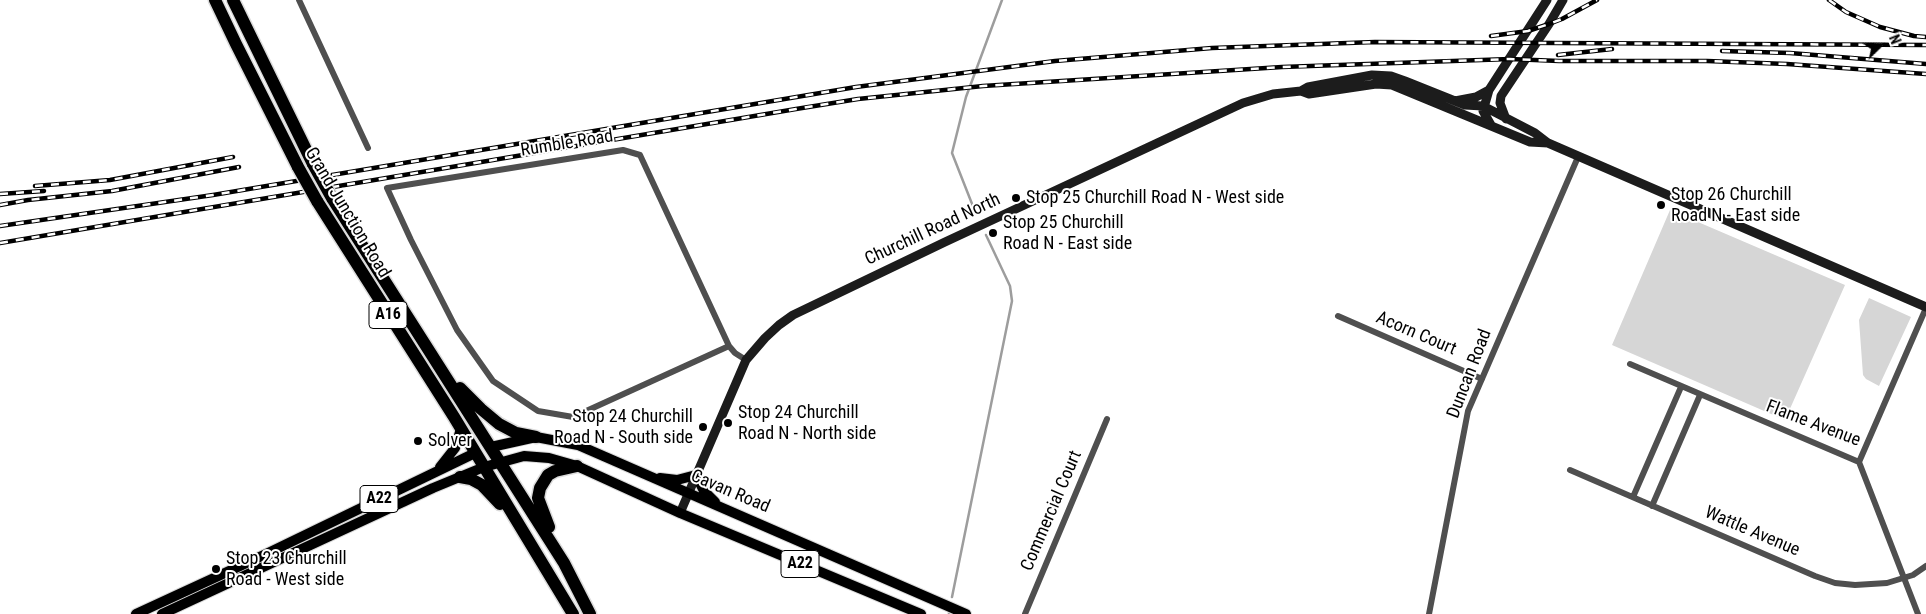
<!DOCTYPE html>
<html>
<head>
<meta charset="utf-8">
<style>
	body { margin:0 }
	#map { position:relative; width:1926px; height:614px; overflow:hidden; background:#fff; font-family:"Roboto Condensed",sans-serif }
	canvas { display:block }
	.north { position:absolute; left:1856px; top:20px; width:50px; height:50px; -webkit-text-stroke:4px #fff; paint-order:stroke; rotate:68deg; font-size:14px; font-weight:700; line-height:20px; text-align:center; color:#000 }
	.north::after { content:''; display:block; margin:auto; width:18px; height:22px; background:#000; clip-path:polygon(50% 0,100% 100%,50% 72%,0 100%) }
</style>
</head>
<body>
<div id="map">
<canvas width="1926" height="614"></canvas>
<div class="north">N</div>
</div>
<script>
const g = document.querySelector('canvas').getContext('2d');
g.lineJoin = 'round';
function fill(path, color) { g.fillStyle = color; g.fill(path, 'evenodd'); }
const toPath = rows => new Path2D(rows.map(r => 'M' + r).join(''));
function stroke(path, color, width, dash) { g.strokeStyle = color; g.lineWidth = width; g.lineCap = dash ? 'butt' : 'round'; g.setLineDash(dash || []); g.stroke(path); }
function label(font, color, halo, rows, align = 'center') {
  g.font = font + ' "Roboto Condensed",sans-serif'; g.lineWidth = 4; g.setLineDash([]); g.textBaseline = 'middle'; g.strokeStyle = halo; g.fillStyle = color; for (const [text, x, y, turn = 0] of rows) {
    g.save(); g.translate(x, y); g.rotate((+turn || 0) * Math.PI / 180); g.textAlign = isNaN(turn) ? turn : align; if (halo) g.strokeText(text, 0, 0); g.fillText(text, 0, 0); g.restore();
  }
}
fill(toPath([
	[1670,210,1845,285,1785,420,1612,345],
	[1869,298,1911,317,1879,386,1866,379,1863,375,1859,320]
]), '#d6d6d6');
stroke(toPath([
	[976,214,952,153,966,97,1002,0],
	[952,597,1012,301,1010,286,986,235],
	[949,614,949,613]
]), '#9d9d9d', 2.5);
const primary = toPath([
	[491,447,536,437,578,445,966,614],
	[440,467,455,448,461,429],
	[660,478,677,480,696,475,704,491,715,502],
	[136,614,266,554,475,453],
	[162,614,433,488,484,467,524,456,549,458,577,466,680,513,921,614]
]);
const highway = toPath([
	[215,0,236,44,298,167],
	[233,0,313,164],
	[332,198,564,563,590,614],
	[317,201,454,417,573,614],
	[460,388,481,409,499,424,516,433,536,437],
	[460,477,471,479,482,485,500,504],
	[549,527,538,498,540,488,548,475,555,471,577,466]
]);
stroke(primary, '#dbdbdb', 12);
stroke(highway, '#dbdbdb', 15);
stroke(toPath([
	[299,0,368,148],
	[1338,316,1482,379],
	[729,346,573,417,538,411,493,381,457,330,411,240,387,188,623,150,640,155,729,346,735,353,746,360],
	[1630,364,1859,462,1926,308],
	[1859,462,1918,614],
	[1570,470,1815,576,1835,583,1855,585,1887,583,1913,575,1926,566],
	[1633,497,1681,387],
	[1652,506,1700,395],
	[1025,614,1107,419],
	[1429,614,1468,411,1578,157]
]), '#4f4f4f', 6);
stroke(toPath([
	[1301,91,1309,94,1376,84,1392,85,1530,142,1548,143],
	[1455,101,1476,97,1489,90],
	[1506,119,1500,103,1501,96,1549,24,1563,0],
	[1491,125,1483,111,1489,90,1547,0],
	[680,513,746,360,765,338,779,325,793,315,945,242,1243,103,1273,94,1301,91,1308,87,1372,75,1391,76,1405,81,1465,105,1483,106,1535,133,1548,143,1926,307]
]), '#1c1c1c', 9);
stroke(primary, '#000', 10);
stroke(highway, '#000', 12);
const rail = toPath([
	[1829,0,1846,12,1880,27,1914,36,1926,37],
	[1491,36,1528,31,1549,24,1562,19,1597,0],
	[1722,51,1790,53,1926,64],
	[1558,55,1612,49],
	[35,186,110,180,233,157],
	[0,194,44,191],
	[0,205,28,200,112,191,239,167],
	[0,226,213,195,856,87,1055,61,1212,48,1375,42,1926,45],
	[0,243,796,109,858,99,983,86,1282,67,1510,59,1559,61,1707,61,1787,64,1926,74]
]);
stroke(rail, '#000', 4.5);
stroke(rail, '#fff', 2.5, [8]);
const highwayBridge = toPath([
	[313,164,332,198],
	[298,167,317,201]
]);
stroke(highwayBridge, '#dbdbdb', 15, []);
stroke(highwayBridge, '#000', 12);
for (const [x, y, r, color] of [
	[1016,198,5,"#000"],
	[1661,205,5,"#000"],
	[993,233,5,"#000"],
	[728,423,5,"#000"],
	[703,427,5,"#000"],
	[418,441,5,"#000"],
	[216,569,5,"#000"]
]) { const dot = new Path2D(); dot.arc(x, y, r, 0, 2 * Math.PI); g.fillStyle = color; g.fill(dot); stroke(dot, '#fff', 2); }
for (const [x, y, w] of [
	[388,315,38],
	[379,499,38],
	[800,564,38]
]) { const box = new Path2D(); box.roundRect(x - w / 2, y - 13.5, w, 27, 4); g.fillStyle = '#fff'; g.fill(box); stroke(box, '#000', 1); }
label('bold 16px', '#000', null, [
	["A16",388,315],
	["A22",379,499],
	["A22",800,564]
]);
label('18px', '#000', '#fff', [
	["Rumble Road",567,144,-9],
	["Grand Junction Road",347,213,59],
	["Churchill Road North",933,230,-25],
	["Acorn Court",1416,334,23],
	["Duncan Road",1470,374,-69],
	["Flame Avenue",1813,424,21],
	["Cavan Road",730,492,23],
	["Commercial Court",1052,511,-67],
	["Wattle Avenue",1752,532,23]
]);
label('18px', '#000', '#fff', [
	["Stop 26 Churchill",1671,195],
	["Road N - East side",1671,216],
	["Stop 25 Churchill Road N - West side",1026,198],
	["Stop 25 Churchill",1003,223],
	["Road N - East side",1003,244],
	["Stop 24 Churchill",738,413],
	["Road N - North side",738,434],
	["Stop 24 Churchill",693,417,"right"],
	["Road N - South side",693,438,"right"],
	["Solver",428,441],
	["Stop 23 Churchill",226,559],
	["Road - West side",226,580]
], 'left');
</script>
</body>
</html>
